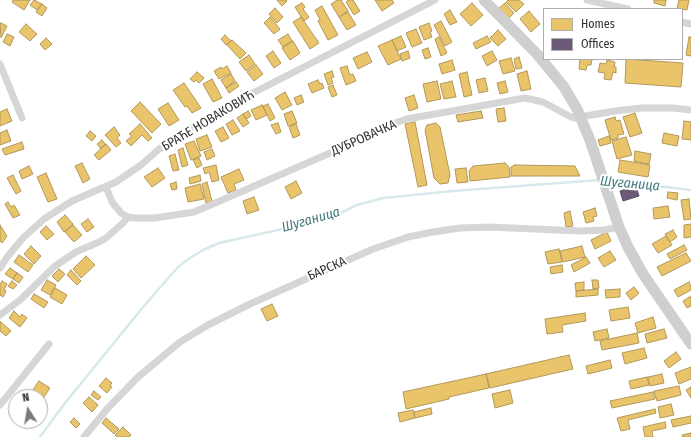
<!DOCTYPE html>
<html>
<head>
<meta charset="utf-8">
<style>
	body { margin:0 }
	#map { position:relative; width:691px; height:437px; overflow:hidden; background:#fff; font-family:"Fira Sans Condensed",sans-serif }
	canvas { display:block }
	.legend { position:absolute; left:543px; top:8px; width:140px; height:52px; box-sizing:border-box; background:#fff; border:1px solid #adadad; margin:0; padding:5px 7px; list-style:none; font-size:12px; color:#323232 }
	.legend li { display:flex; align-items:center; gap:8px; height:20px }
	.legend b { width:20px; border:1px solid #adadad }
	.north { position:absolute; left:8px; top:389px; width:40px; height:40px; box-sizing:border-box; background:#fff; border:1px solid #adadad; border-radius:50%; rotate:349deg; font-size:11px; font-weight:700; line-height:16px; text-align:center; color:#323232 }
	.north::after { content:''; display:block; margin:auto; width:14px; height:18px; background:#7a7a7a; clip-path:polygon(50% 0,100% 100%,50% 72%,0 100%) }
</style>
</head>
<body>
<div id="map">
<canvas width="691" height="437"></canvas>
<ul class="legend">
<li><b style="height:11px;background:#e9c46a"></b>Homes</li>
<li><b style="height:11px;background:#6d597a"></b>Offices</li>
</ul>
<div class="north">N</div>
</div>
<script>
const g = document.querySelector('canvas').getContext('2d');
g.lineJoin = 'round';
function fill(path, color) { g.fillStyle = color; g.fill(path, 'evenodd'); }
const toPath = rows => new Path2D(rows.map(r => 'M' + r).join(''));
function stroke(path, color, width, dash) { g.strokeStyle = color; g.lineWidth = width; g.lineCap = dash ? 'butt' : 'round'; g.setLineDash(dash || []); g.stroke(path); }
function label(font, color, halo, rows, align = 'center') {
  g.font = font + ' "Fira Sans Condensed",sans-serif'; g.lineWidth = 4; g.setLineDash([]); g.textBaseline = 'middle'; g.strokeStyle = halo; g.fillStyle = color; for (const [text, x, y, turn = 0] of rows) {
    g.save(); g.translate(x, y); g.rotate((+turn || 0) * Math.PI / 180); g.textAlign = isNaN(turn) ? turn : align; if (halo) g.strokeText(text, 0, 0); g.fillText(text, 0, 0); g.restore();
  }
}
const homes = toPath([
	[13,0,30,0,24,10,12,2,13,0],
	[34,0,42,4,37,10,30,5,34,0],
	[277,0,286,0,287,1,282,6,277,0],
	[337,0,341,0,348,11,339,17,331,4,337,0],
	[348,0,353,0,360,11,354,15,346,2,348,0],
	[375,0,392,0,394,3,382,11,375,0],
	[508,0,519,0,524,4,516,12,506,2,508,0],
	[654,0,666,0,665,6,654,3,654,0],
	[679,0,689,0,687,10,677,8,679,0],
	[302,3,305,7,303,9,309,17,304,21,295,7,302,3],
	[472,3,483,15,471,26,460,14,472,3],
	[505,3,514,13,508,19,498,9,505,3],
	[42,4,47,8,42,16,36,12,42,4],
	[322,6,338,35,328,40,318,21,320,20,315,10,322,6],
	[275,8,283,17,277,23,269,14,275,8],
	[450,10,457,22,450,25,444,14,450,10],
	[529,11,540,24,531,32,520,19,529,11],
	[348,12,356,25,347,30,339,17,348,12],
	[270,17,280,29,274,34,264,23,270,17],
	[301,17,319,43,310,49,293,22,301,17],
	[441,21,452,42,445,46,434,25,441,21],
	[1,23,7,26,1,38,0,24,1,23],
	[429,23,432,31,430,32,432,37,424,40,419,27,429,23],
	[26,24,37,34,30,41,19,32,26,24],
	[416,29,422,43,412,47,406,33,416,29],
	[498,30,506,39,498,46,490,38,498,30],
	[7,34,14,37,10,46,3,42,7,34],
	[288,34,292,41,283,47,278,40,288,34],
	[225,35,231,41,226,45,221,39,225,35],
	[401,36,406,47,397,51,392,40,401,36],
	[487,36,491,42,476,49,473,43,487,36],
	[439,37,447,53,441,56,435,39,439,37],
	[689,37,691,37,691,56,686,55,689,37],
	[46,38,52,44,45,50,40,44,46,38],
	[232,40,246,53,240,59,227,45,232,40],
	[392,40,401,59,388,65,378,46,392,40],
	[293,41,300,53,290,60,282,48,293,41],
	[428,48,431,57,425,59,422,50,428,48],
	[273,51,281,63,274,68,266,56,273,51],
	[408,51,410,58,402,61,400,54,408,51],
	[492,51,497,60,487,66,482,56,492,51],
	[367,52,372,62,358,69,353,58,367,52],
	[249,55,255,64,246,71,239,62,249,55],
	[519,57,522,68,516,69,514,59,519,57],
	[511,58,515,71,503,74,499,61,511,58],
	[580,59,592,59,591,65,587,65,586,70,579,69,580,59],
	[626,59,683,63,681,87,625,83,626,59],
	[452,60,455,70,442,74,439,64,452,60],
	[607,60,615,62,614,67,616,67,616,73,613,72,611,80,604,79,605,73,598,72,600,63,606,64,607,60],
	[256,65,263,74,254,81,247,72,256,65],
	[227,66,231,73,219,79,214,71,221,67,222,69,227,66],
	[347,66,350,75,353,74,356,81,346,85,340,68,347,66],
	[332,71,334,77,331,78,333,83,328,85,324,74,332,71],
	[527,71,531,89,521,91,517,74,527,71],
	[197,72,204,78,199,83,196,80,194,82,190,79,197,72],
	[467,72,472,95,464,97,459,74,467,72],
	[231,74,235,81,226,88,221,80,231,74],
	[485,78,488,91,479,93,476,80,485,78],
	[212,79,222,98,213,102,203,84,212,79],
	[318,80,320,84,322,83,324,88,312,93,308,84,318,80],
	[437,81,441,99,427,102,423,84,437,81],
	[452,81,456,97,444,99,440,84,452,81],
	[505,81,508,92,500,94,497,83,505,81],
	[236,82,239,86,229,93,226,88,236,82],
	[184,83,201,108,192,113,187,106,185,107,173,90,184,83],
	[333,85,337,95,332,97,328,87,333,85],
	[285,92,292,105,282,110,275,98,285,92],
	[301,95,304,102,297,105,294,98,301,95],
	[414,95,418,108,409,111,405,98,414,95],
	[140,102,161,124,152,133,131,111,140,102],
	[168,103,179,120,169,126,158,109,168,103],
	[268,104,275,118,270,121,263,106,268,104],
	[262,105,267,115,256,120,251,110,262,105],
	[504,108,506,121,498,122,496,109,504,108],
	[7,109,12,121,0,126,0,112,7,109],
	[248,111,251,116,246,119,243,114,248,111],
	[292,111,297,123,288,126,284,114,292,111],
	[481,111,483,118,458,122,456,115,481,111],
	[635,113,642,133,630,137,623,117,635,113],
	[243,114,249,123,243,127,237,118,243,114],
	[615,117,616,121,620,120,624,134,618,135,618,138,611,140,605,120,615,117],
	[233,120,240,131,232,135,226,124,233,120],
	[684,121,691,122,691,140,682,139,684,121],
	[415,122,427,185,418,187,405,124,415,122],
	[278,123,281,132,276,134,271,125,278,123],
	[436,123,440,127,450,175,448,183,440,184,434,178,425,130,427,125,436,123],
	[140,124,152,138,148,141,142,135,131,146,126,141,132,136,129,134,140,124],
	[296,124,300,135,293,138,289,127,296,124],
	[114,127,120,135,117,138,121,143,116,147,105,135,114,127],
	[223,127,229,138,221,142,215,131,223,127],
	[7,130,11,141,0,145,0,133,7,130],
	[90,131,96,136,92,141,86,136,90,131],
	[664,133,679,136,677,146,662,143,664,133],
	[207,135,212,147,200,151,196,139,207,135],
	[609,136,611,143,600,146,598,140,609,136],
	[626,137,632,155,617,159,612,141,626,137],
	[102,140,105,144,101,149,97,144,102,140],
	[194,141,201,156,191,160,185,144,194,141],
	[22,142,24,149,5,155,2,149,22,142],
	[106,144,111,150,99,160,94,155,106,144],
	[183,148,188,165,182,167,178,150,183,148],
	[212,149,215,156,207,160,204,152,212,149],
	[635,151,651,154,649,164,634,161,635,151],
	[175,154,179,170,173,171,169,156,175,154],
	[199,158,202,165,197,168,193,160,199,158],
	[620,160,650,165,648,177,618,172,620,160],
	[82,163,90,179,83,183,75,166,82,163],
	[505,163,509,167,510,177,470,181,469,171,473,166,505,163],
	[216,165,219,180,212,182,209,172,205,174,203,168,216,165],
	[515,165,575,166,580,176,511,176,511,167,515,165],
	[29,166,33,174,22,179,19,171,29,166],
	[158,168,165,178,152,187,144,177,158,168],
	[466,168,468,182,457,183,455,169,466,168],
	[239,169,244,180,234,184,236,190,228,193,221,177,239,169],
	[46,173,57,199,48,202,37,177,46,173],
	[13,175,21,191,16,194,7,178,13,175],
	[200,175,201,181,190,184,189,178,200,175],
	[296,181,302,193,291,199,285,187,296,181],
	[176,182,177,189,172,190,170,184,176,182],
	[207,182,212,201,206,203,202,184,207,182],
	[200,184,204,199,188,202,185,188,200,184],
	[668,192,678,193,677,200,667,198,668,192],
	[254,197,259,210,247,214,243,201,254,197],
	[689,199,691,219,684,220,681,200,689,199],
	[8,202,11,207,14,205,20,215,13,218,5,204,8,202],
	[668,206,670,217,654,219,653,208,668,206],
	[595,208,597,216,593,217,594,221,586,223,583,212,595,208],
	[570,211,573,226,566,227,564,213,570,211],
	[65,215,73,224,64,232,57,222,65,215],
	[88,219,94,227,87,232,81,224,88,219],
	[691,224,691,237,684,238,684,225,691,224],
	[0,225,7,236,2,243,0,241,0,225],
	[73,225,82,235,74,242,65,232,73,225],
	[46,226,54,234,47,240,40,232,46,226],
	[673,230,677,237,670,242,665,234,673,230],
	[607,232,611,241,595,249,591,240,607,232],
	[666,236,672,245,658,253,652,244,666,236],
	[684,245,687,250,670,259,667,254,684,245],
	[31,246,41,256,34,264,24,254,31,246],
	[582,246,585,257,563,262,560,251,582,246],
	[559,249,562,262,548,264,545,252,559,249],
	[610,251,616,260,604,267,598,258,610,251],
	[686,253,691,261,662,276,657,267,686,253],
	[19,255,33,265,28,272,14,262,19,255],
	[86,256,95,265,81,278,73,269,86,256],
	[586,257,590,263,574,272,571,265,586,257],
	[562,265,563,272,551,274,550,267,562,265],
	[10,268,17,273,13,279,5,274,10,268],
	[59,269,65,274,58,282,52,276,59,269],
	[71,270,81,281,77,285,67,275,71,270],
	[17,273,23,277,19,283,13,279,17,273],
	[47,280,56,285,50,295,41,290,47,280],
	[592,280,598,280,599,288,593,289,592,280],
	[2,281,7,284,4,290,6,291,3,297,0,295,0,285,2,281],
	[12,281,17,285,13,289,8,286,12,281],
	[584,282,584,290,576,291,575,283,584,282],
	[689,282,691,286,691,290,678,297,674,290,689,282],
	[634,287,639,293,631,300,626,293,634,287],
	[55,288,67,295,62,304,50,297,55,288],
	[598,289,598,295,576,297,576,291,598,289],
	[620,289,620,297,606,298,605,290,620,289],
	[34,294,48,302,44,308,31,299,34,294],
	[691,296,691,306,687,308,683,301,691,296],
	[272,304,278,316,267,321,261,309,272,304],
	[628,307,630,318,611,321,609,310,628,307],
	[14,311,20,317,22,314,27,318,20,327,9,318,14,311],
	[585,313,586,321,562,325,563,332,547,334,545,319,585,313],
	[653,317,656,328,638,333,635,323,653,317],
	[0,322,1,322,11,331,6,336,0,331,0,322],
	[607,329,609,338,595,341,593,332,607,329],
	[664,329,667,338,647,343,645,334,664,329],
	[637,333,639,343,602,350,600,341,637,333],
	[644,348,647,358,625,364,622,353,644,348],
	[676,352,681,359,669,368,664,361,676,352],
	[569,355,573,369,490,388,486,374,569,355],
	[610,360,612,368,588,374,586,366,610,360],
	[691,367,691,379,679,384,675,373,691,367],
	[486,374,489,388,449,397,449,399,406,409,403,392,486,374],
	[662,374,664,383,650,386,648,377,662,374],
	[647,377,649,385,631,389,629,381,647,377],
	[106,378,112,383,110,386,112,387,107,393,99,386,106,378],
	[39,381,50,388,40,403,40,397,28,397,39,381],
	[679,386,681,395,657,401,654,391,679,386],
	[691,387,691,398,686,390,691,387],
	[510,390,513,403,495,408,492,394,510,390],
	[94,391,101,397,98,400,91,395,94,391],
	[653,392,655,399,612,408,610,401,653,392],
	[89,397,98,405,92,412,83,403,89,397],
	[671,404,674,415,660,418,658,407,671,404],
	[16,405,16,418,10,414,16,405],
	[431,408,432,414,415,418,414,412,431,408],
	[655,409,656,413,628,420,630,429,621,431,617,418,655,409],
	[413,410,415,418,400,422,398,413,413,410],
	[691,416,691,423,673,427,671,420,691,416],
	[74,418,80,424,76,428,70,422,74,418],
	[106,418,119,429,114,434,102,423,106,418],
	[27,421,38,421,34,426,27,421],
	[665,422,666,428,652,431,653,437,645,437,643,427,665,422],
	[123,427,131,435,129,437,118,437,115,435,123,427],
	[691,433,691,437,683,437,682,435,691,433]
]);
fill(homes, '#e9c46a');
stroke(homes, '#b29859', 1);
const offices = toPath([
	[636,186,639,196,623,201,620,191,636,186]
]);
fill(offices, '#6d597a');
stroke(offices, '#5b4d64', 1);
stroke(toPath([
	[606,180,691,190],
	[40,437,65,403,144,306,178,267,187,260,203,250,219,243,328,219,357,205,383,198,453,191,599,180]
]), '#d7e9eb', 2.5);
stroke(toPath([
	[587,0,628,9],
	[682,22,691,24],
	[0,64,22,118],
	[106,187,112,202,121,213,128,217,134,218,155,218,194,212,206,207,337,150,377,129,407,119,525,98,543,102,569,116,574,118,615,111,641,108,673,108,691,110],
	[0,268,8,256,23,238,44,219,72,201,116,182,141,165,158,150,189,129,247,96,435,0],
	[0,315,20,300,55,266,76,252,99,242,106,238,123,223,128,217],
	[0,405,49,344],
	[84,437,107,409,137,378,180,342,208,325,250,304,373,249,408,237,433,232,460,228,489,227,580,231,604,230,619,227]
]), '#d6d6d6', 7);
stroke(toPath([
	[484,0,537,54,564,87,577,109,590,140,619,227,628,247,643,274,691,344]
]), '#cfcfcf', 11);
label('13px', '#323232', '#fff', [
	["БРАЋЕ НОВАКОВИЋ",208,121,-31],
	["ДУБРОВАЧКА",364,138,-24],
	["БАРСКА",327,269,-24]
]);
label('italic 14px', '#437a7f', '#fff', [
	["Шуганица",630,184,5],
	["Шуганица",311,220,-16]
]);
</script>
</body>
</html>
